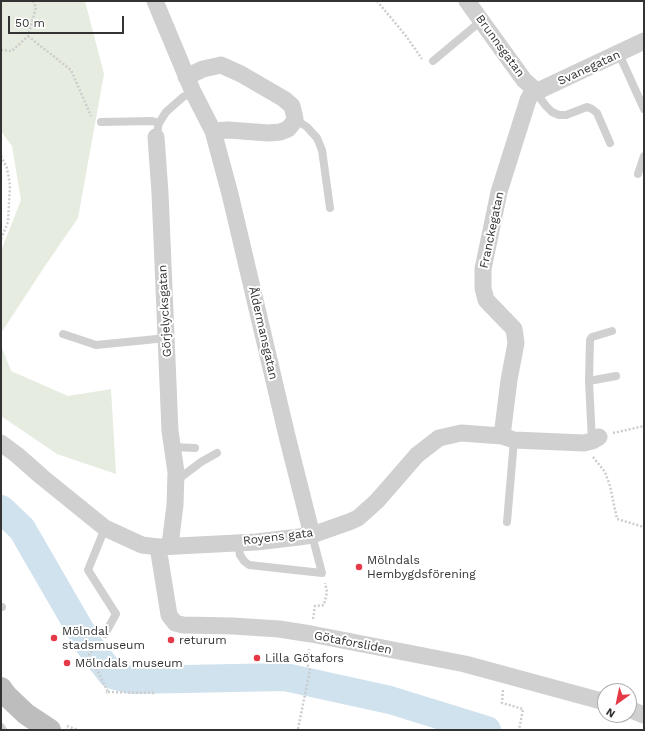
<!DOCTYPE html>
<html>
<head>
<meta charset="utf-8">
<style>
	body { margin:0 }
	#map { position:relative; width:645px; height:731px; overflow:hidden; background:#fff; font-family:"Work Sans",sans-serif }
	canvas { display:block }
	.frame { position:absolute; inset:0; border:2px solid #333; pointer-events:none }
	.north { position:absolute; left:597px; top:683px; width:40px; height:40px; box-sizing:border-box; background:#fff; border:1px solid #adadad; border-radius:50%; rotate:213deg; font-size:11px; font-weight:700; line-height:16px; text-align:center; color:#333 }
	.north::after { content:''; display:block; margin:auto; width:14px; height:18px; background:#e63946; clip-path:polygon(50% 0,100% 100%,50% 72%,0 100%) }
	.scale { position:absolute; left:8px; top:16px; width:116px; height:18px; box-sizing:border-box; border:2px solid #333; border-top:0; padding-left:5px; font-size:12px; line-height:14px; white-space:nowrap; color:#333; -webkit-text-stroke:3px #fff; paint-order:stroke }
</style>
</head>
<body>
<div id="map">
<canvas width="645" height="731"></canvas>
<div class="frame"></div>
<div class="north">N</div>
<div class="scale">50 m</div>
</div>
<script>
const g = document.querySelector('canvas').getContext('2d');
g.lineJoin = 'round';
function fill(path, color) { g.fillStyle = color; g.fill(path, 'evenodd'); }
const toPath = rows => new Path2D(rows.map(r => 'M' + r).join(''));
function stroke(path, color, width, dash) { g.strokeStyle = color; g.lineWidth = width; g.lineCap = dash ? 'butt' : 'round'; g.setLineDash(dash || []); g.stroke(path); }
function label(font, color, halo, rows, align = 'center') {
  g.font = font + ' "Work Sans",sans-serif'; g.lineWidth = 4; g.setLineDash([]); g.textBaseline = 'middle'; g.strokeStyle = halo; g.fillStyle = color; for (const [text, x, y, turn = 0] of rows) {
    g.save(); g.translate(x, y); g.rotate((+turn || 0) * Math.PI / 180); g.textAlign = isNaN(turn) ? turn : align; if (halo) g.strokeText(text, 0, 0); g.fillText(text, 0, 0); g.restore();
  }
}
fill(toPath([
	[1,1,85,1,104,74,78,218,45,266,1,333,1,251,21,200,12,146,1,131],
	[1,345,11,371,68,396,111,389,116,474,57,454,1,416]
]), '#e6ecdf');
stroke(toPath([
	[1,509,22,529,89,645,112,675,131,680,285,677,390,700,487,730]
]), '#cfe2ee', 28);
stroke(toPath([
	[377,1,406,36,422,59],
	[28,36,71,70,91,116],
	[1,50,12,51,28,36,36,7,33,1],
	[1,156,7,168,10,185,8,222,1,239],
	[613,433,644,426],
	[593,457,605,472,610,486,617,519,644,527],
	[313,619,315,606,324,605,327,592,325,583],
	[100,642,89,654,108,692,106,693],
	[503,690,502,703,523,709,519,730],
	[108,692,156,693],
	[67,726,78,730],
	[298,729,310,670,304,657,308,655,309,649]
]), '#cdcdcd', 2.5, [2, 2]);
stroke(toPath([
	[619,54,644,109],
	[433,61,475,26,483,22],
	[534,90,546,106,552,112,559,115,566,115,587,107,592,109,597,113,610,143],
	[295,119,307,127,317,138,322,150,330,208],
	[101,122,152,121,159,123],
	[156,137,159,123,166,112,183,97,193,92],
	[638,174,644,156],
	[63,334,96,345,167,338],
	[589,381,616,376],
	[592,441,589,381,590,340,592,337,612,331],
	[173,447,195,448],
	[176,481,201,462,217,453],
	[507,522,514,440],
	[238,543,240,555,244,561,249,565,322,573,312,535],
	[1,607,2,607],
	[105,634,116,614,88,570,105,528],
	[1,727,3,730]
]), '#d0d0d0', 8);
stroke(toPath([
	[155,1,193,92,213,131,230,194,287,436,312,535],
	[467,1,524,80,534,89,540,90,644,41],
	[186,77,203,69,221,65,241,74,284,99,292,106,294,114,295,119,293,123,288,129,280,132,269,133,228,130,213,131],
	[156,137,160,193,170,431,176,472,175,505,170,545],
	[502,436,509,380,516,343,514,329,486,300,483,288,483,269,499,192,528,100,534,89],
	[1,443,17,455,42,477,105,528,142,545,158,547,256,542,299,537,312,535,349,522,358,518,377,501,417,455,439,438,461,433,502,436,514,440,584,443,592,441,599,437],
	[158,547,169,615,175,623,183,625,233,626,279,629,311,634,465,664,605,702],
	[629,709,644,715]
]), '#d0d0d0', 17);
stroke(toPath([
	[1,688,6,695,26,714,50,730]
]), '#bdbdbd', 22);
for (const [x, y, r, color] of [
	[359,567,4,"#e63946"],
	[54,638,4,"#e63946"],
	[171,640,4,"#e63946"],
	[257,658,4,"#e63946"],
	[67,663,4,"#e63946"]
]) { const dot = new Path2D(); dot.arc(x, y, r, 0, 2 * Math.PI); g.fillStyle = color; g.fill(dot); stroke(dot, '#fff', 1.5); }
label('12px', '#333', '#fff', [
	["Brunnsgatan",500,46,54],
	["Svanegatan",589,68,-25],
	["Franckegatan",492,230,-78],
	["Görjelycksgatan",165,311,-93],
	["Åldermansgatan",263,333,77],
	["Royens gata",278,537,-7],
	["Götaforsliden",353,643,11]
]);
label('12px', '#333', '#fff', [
	["Mölndals",367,560],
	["Hembygdsförening",367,574],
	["Mölndal",62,631],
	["stadsmuseum",62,645],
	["returum",179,640],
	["Lilla Götafors",265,658],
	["Mölndals museum",75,663]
], 'left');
</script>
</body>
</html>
